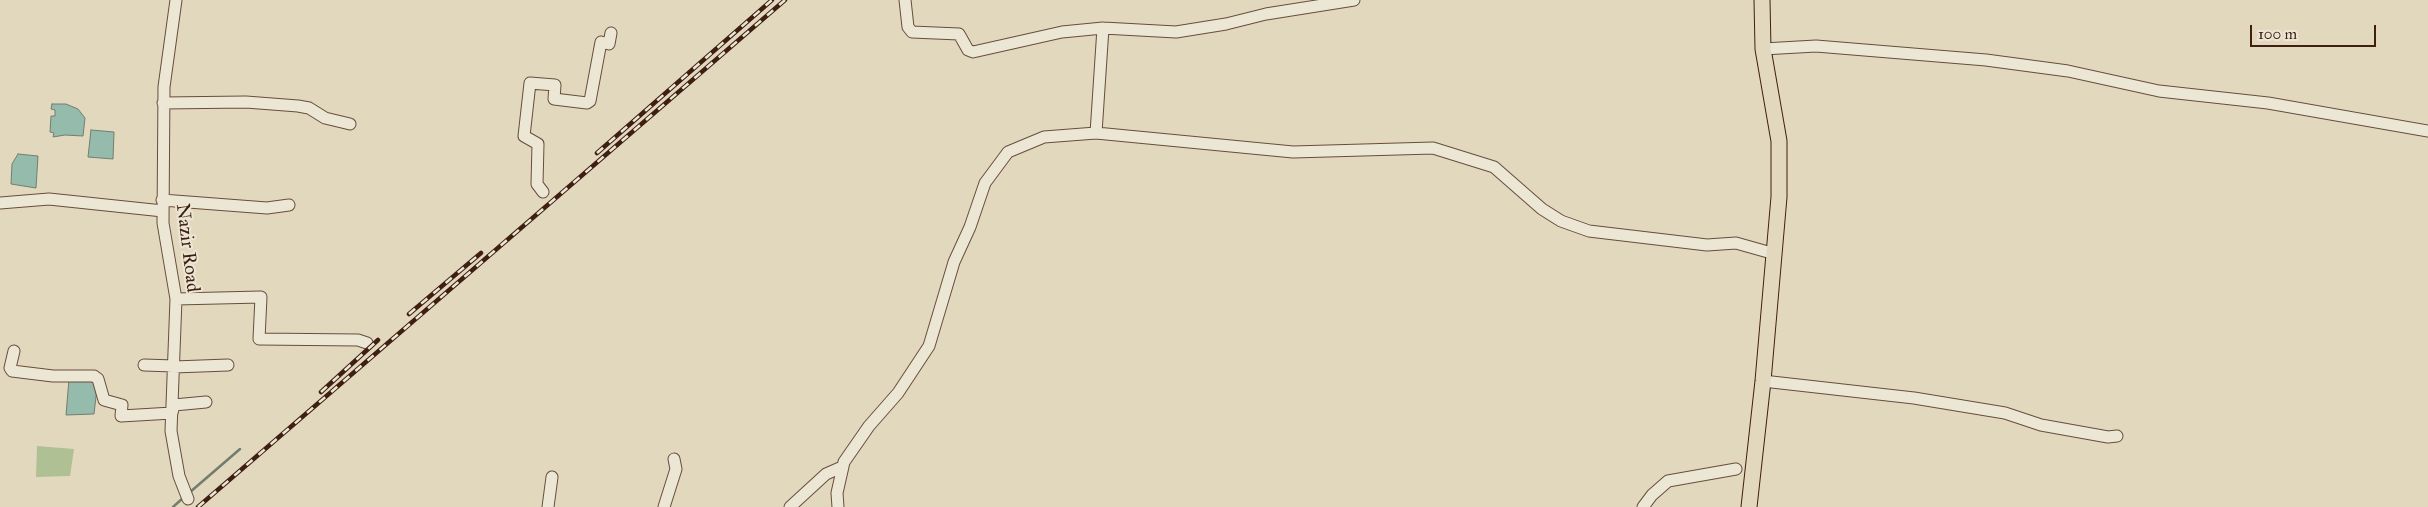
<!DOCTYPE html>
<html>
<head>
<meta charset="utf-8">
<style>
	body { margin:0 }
	#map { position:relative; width:2428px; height:507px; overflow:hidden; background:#e2d8bd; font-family:"IM FELL Great Primer",serif }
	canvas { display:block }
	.scale { position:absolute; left:2250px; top:25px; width:126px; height:22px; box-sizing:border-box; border:2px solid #3f1f12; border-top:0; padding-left:6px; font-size:15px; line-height:18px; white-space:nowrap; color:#3f1f12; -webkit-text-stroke:4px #ece6d4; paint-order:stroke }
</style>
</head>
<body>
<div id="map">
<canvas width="2428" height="507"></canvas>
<div class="scale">100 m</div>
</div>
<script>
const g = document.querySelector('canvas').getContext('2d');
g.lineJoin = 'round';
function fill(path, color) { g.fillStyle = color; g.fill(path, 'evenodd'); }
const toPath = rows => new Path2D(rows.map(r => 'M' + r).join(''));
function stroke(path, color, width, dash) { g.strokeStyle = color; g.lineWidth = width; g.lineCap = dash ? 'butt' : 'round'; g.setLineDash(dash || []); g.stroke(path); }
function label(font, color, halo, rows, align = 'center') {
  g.font = font + ' "IM FELL Great Primer",serif'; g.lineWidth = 4; g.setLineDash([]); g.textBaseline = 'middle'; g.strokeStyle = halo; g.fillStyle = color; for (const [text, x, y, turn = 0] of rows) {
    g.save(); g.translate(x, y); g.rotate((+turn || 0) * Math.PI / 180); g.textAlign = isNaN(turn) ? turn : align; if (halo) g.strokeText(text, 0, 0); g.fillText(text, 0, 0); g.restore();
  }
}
fill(toPath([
	[37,446,74,449,70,476,36,477]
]), '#afc094');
const water = toPath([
	[52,104,66,104,78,109,85,118,83,136,65,135,53,137,54,133,50,132,51,116,55,116,55,110,51,109,52,104],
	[91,130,114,132,113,159,88,157,91,130],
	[18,154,38,156,36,188,11,184,12,164,18,154],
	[69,379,94,380,97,388,94,414,66,415,69,379]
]);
fill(water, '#95bbac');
stroke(water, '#737d6e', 1);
stroke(toPath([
	[189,493,240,449],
	[173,507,183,498]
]), '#737d6e', 2.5);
const minor = toPath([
	[176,0,164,87,163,223,176,299,171,431,179,476,188,499],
	[905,0,908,27,912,32,959,34,968,50,973,52,1062,32,1103,28,1176,32,1226,24,1266,14,1354,0],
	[1763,49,1816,46,1986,60,2068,71,2159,91,2268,103,2428,131],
	[163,103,246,102,298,106,309,108,325,118,350,124],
	[1096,133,1103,28],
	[543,192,537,184,538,144,524,136,530,83,555,85,554,99,587,103,590,101,601,42,609,44,611,33],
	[162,200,267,208,289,205],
	[0,203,49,199,163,211],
	[176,299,261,297,259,339,358,340,367,343],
	[14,351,10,368,12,371,53,376,94,376,98,379,104,400,122,405,121,416,172,413,174,405,206,402],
	[144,365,174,366],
	[174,367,228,365],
	[1763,381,1914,398,2005,413,2041,425,2108,437,2117,436],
	[548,507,552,477],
	[664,507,676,469,674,459],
	[790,507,826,474,842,467],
	[838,507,837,493,844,462,869,426,898,393,929,346,954,262,970,227,985,183,1008,152,1044,137,1096,133,1293,152,1433,148,1494,167,1542,209,1561,221,1589,231,1707,245,1736,243,1775,254],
	[1643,507,1652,495,1668,481,1736,469]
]);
const major = toPath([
	[1749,507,1763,381,1779,197,1779,141,1763,49,1762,0]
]);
stroke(minor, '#684d3d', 13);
stroke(major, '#3f1f12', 17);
stroke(minor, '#ece6d4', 11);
stroke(major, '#e2d8bd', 15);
const rail = toPath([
	[597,153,772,0],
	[409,314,481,253],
	[321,392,378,340],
	[198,507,785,0]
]);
stroke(rail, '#3f1f12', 4.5);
stroke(rail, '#ece6d4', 2.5, [8]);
label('19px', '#3f1f12', '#ece6d4', [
	["Nazir Road",187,248,83]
]);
</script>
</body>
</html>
